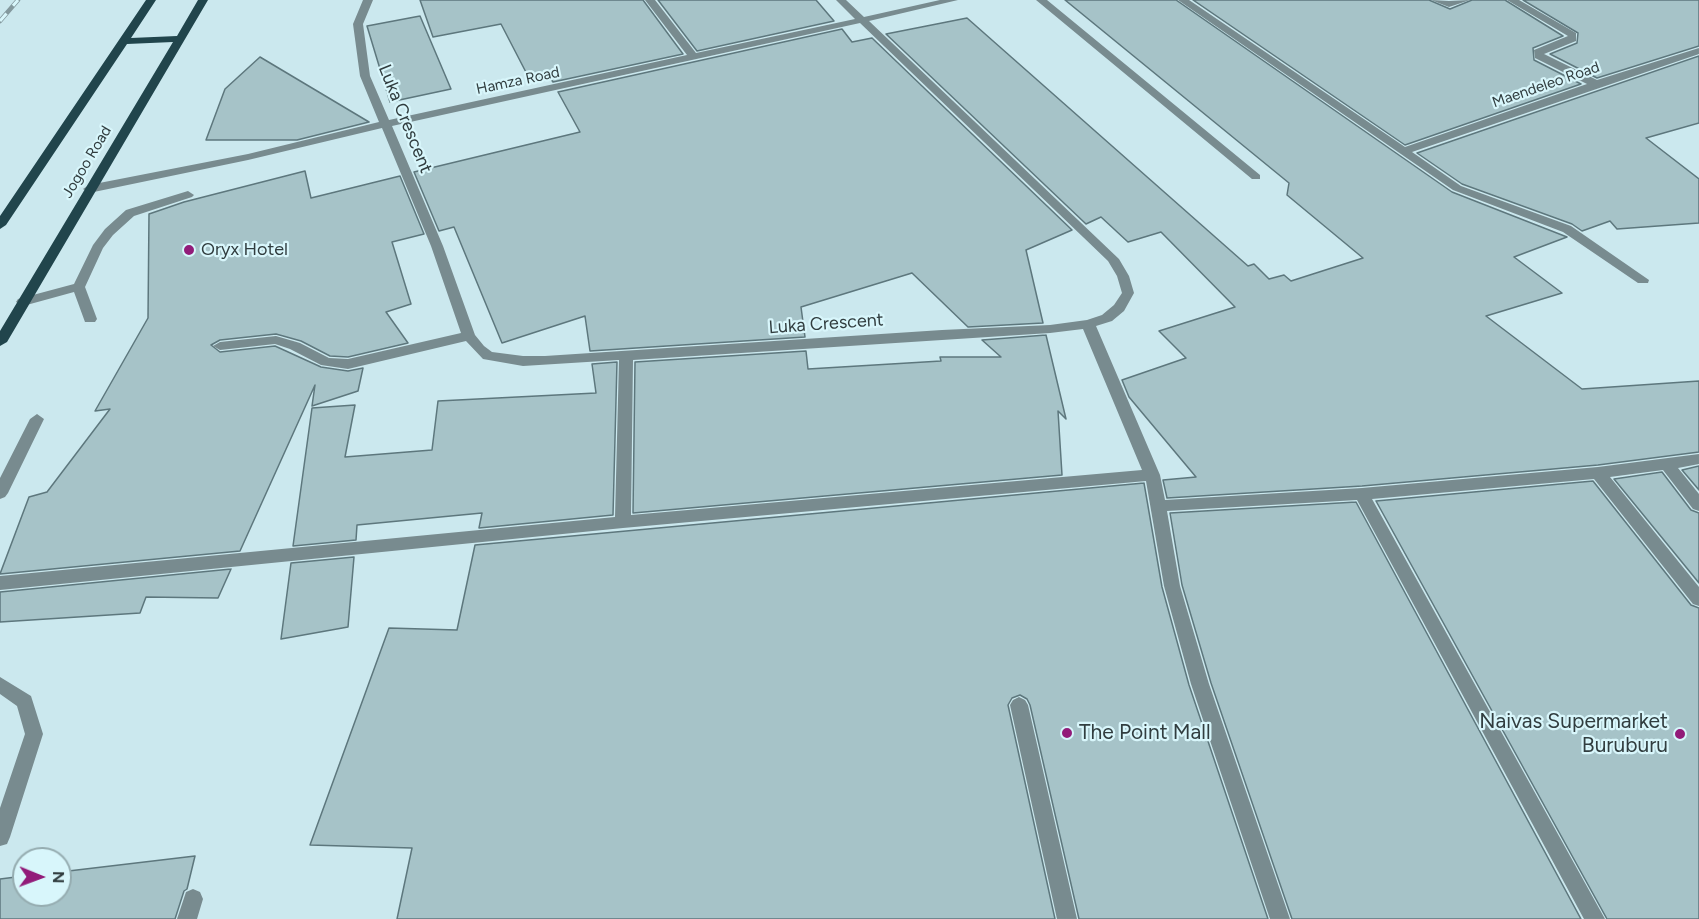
<!DOCTYPE html>
<html>
<head>
<meta charset="utf-8">
<style>
	body { margin:0 }
	#map { position:relative; width:1699px; height:919px; overflow:hidden; background:#cbe8ee; font-family:Figtree,sans-serif }
	canvas { display:block }
	.north { position:absolute; left:12px; top:847px; width:60px; height:60px; box-sizing:border-box; background:#d8f6fb; border:2px solid #95acb0; border-radius:50%; rotate:91deg; font-size:16px; font-weight:700; line-height:24px; text-align:center; color:#313d3f }
	.north::after { content:''; display:block; margin:auto; width:21px; height:27px; background:#921b79; clip-path:polygon(50% 0,100% 100%,50% 72%,0 100%) }
</style>
</head>
<body>
<div id="map">
<canvas width="1699" height="919"></canvas>
<div class="north">N</div>
</div>
<script>
const g = document.querySelector('canvas').getContext('2d');
g.lineJoin = 'round';
function fill(path, color) { g.fillStyle = color; g.fill(path, 'evenodd'); }
const toPath = rows => new Path2D(rows.map(r => 'M' + r).join(''));
function stroke(path, color, width, dash) { g.strokeStyle = color; g.lineWidth = width; g.lineCap = dash ? 'butt' : 'round'; g.setLineDash(dash || []); g.stroke(path); }
function label(font, color, halo, rows, align = 'center') {
  g.font = font + ' Figtree,sans-serif'; g.lineWidth = 4.5; g.setLineDash([]); g.textBaseline = 'middle'; g.strokeStyle = halo; g.fillStyle = color; for (const [text, x, y, turn = 0] of rows) {
    g.save(); g.translate(x, y); g.rotate((+turn || 0) * Math.PI / 180); g.textAlign = isNaN(turn) ? turn : align; if (halo) g.strokeText(text, 0, 0); g.fillText(text, 0, 0); g.restore();
  }
}
const building = toPath([
	[420,0,643,0,683,54,553,82,548,75,530,80,501,24,433,37,420,0],
	[658,0,816,0,834,21,697,51,658,0],
	[1065,0,1176,0,1452,192,1567,237,1514,257,1562,293,1486,316,1582,389,1699,381,1699,452,1598,465,1362,486,1167,498,1163,480,1196,477,1129,397,1122,380,1186,358,1159,331,1235,307,1161,232,1128,242,1101,217,1086,224,886,34,967,18,1248,266,1254,264,1269,279,1284,275,1291,281,1363,258,1287,195,1289,183,1065,0],
	[1193,0,1429,0,1450,9,1472,0,1505,0,1563,36,1533,48,1534,60,1581,84,1405,145,1193,0],
	[1523,0,1699,0,1699,46,1597,78,1550,54,1577,43,1578,33,1523,0],
	[420,16,451,89,390,102,367,26,420,16],
	[842,29,852,42,872,38,1072,230,1026,250,1043,323,968,327,912,273,801,307,805,337,590,351,585,316,502,343,454,227,439,231,414,172,580,132,558,92,842,29],
	[1699,56,1699,123,1646,138,1699,179,1699,223,1617,229,1610,221,1582,231,1572,224,1462,184,1417,153,1699,56],
	[260,57,369,122,297,140,206,140,225,89,260,57],
	[305,171,311,198,400,176,424,234,392,242,411,304,386,312,408,343,348,357,330,356,301,341,276,334,220,340,211,345,220,352,275,346,321,367,348,371,363,368,358,391,312,406,315,385,240,551,0,574,29,497,47,492,110,409,95,411,148,318,149,214,184,202,305,171],
	[1046,335,1066,419,1058,411,1062,475,633,513,635,362,806,351,808,369,941,361,940,357,1001,357,982,340,1046,335],
	[617,362,613,515,479,528,482,513,357,525,356,540,293,546,312,408,355,405,345,457,432,450,438,401,596,393,592,364,617,362],
	[1699,466,1699,490,1682,470,1699,466],
	[1662,472,1691,510,1699,513,1699,583,1614,479,1662,472],
	[1593,481,1691,605,1699,608,1699,919,1607,919,1376,501,1593,481],
	[1144,483,1162,587,1189,685,1268,919,1079,919,1030,705,1027,699,1020,695,1012,698,1008,705,1055,919,397,919,412,848,310,845,389,628,457,630,475,545,1144,483],
	[1356,502,1581,919,1292,919,1211,683,1182,585,1170,513,1356,502],
	[354,557,348,627,281,639,291,563,354,557],
	[231,569,218,598,146,597,140,613,0,622,0,592,231,569],
	[195,856,187,889,184,891,175,919,0,919,0,879,24,876,24,895,60,895,60,872,195,856]
]);
fill(building, '#a6c3c8');
stroke(building, '#5d777d', 1.5);
fill(toPath([
	[363,0,373,0,363,24,370,76,389,120,687,55,645,0,655,0,696,53,855,19,836,0,846,0,864,17,940,0,958,0,869,21,1119,259,1129,276,1134,293,1124,311,1112,321,1096,326,1160,475,1165,500,1362,488,1598,467,1699,454,1699,464,1678,468,1699,494,1699,511,1693,509,1663,470,1610,477,1699,587,1699,606,1693,604,1594,479,1372,499,1605,919,1584,919,1357,500,1167,511,1180,586,1209,684,1290,919,1270,919,1191,684,1164,586,1146,481,623,528,0,590,0,576,615,517,619,360,523,366,483,359,466,341,348,369,321,365,290,349,275,344,220,350,213,346,220,342,276,336,300,343,329,358,348,359,461,333,431,246,382,128,248,160,89,193,83,189,89,185,248,154,379,122,360,76,353,24,363,0],
	[860,23,1108,261,1117,276,1122,293,1114,305,1102,315,1087,320,1050,325,942,330,545,356,523,356,492,352,484,346,475,335,443,246,392,126,860,23],
	[1083,329,1142,470,631,515,633,360,1050,333,1083,329],
	[1036,0,1047,0,1260,175,1260,179,1252,179,1036,0],
	[1178,0,1189,0,1405,147,1587,84,1535,58,1534,50,1568,36,1507,0,1519,0,1576,33,1576,41,1544,54,1597,80,1699,48,1699,54,1412,152,1461,186,1571,226,1649,280,1648,283,1638,283,1563,232,1453,190,1178,0],
	[1431,0,1449,1,1470,0,1449,7,1431,0],
	[188,191,194,195,192,197,134,216,113,235,103,248,85,287,97,319,95,322,85,322,74,292,23,306,16,302,18,299,74,284,93,245,105,229,126,210,188,191],
	[37,414,44,419,8,493,5,497,0,499,0,478,30,419,37,414],
	[0,677,31,696,43,734,10,837,7,844,0,846,0,808,25,734,17,706,0,694,0,677],
	[1019,697,1025,700,1028,705,1077,919,1057,919,1010,705,1013,700,1019,697],
	[193,889,200,892,203,899,197,919,177,919,186,892,193,889]
]), '#788b8f');
fill(toPath([
	[146,0,156,0,131,38,177,36,198,0,208,0,7,342,0,346,0,331,173,42,127,44,6,225,0,229,0,216,146,0]
]), '#21454c');
const rail = toPath([
	[0,21,18,0]
]);
stroke(rail, '#84999e', 4.5);
stroke(rail, '#d8f6fb', 3, [10]);
for (const [x, y, r, color] of [
	[189,250,6,"#921b79"],
	[1067,733,6,"#921b79"],
	[1680,734,6,"#921b79"]
]) { const dot = new Path2D(); dot.arc(x, y, r, 0, 2 * Math.PI); g.fillStyle = color; g.fill(dot); stroke(dot, '#d8f6fb', 2); }
label('15px', '#313d3f', '#d8f6fb', [
	["Hamza Road",518,81,-12],
	["Maendeleo Road",1546,85,-19],
	["Jogoo Road",87,162,-59]
]);
label('18px', '#313d3f', '#d8f6fb', [
	["Luka Crescent",405,119,68],
	["Luka Crescent",826,324,-4]
]);
label('18px', '#313d3f', '#d8f6fb', [
	["Oryx Hotel",201,250]
], 'left');
label('21px', '#313d3f', '#d8f6fb', [
	["Naivas Supermarket",1668,722],
	["Buruburu",1668,746],
	["The Point Mall",1079,733,"left"]
], 'right');
</script>
</body>
</html>
